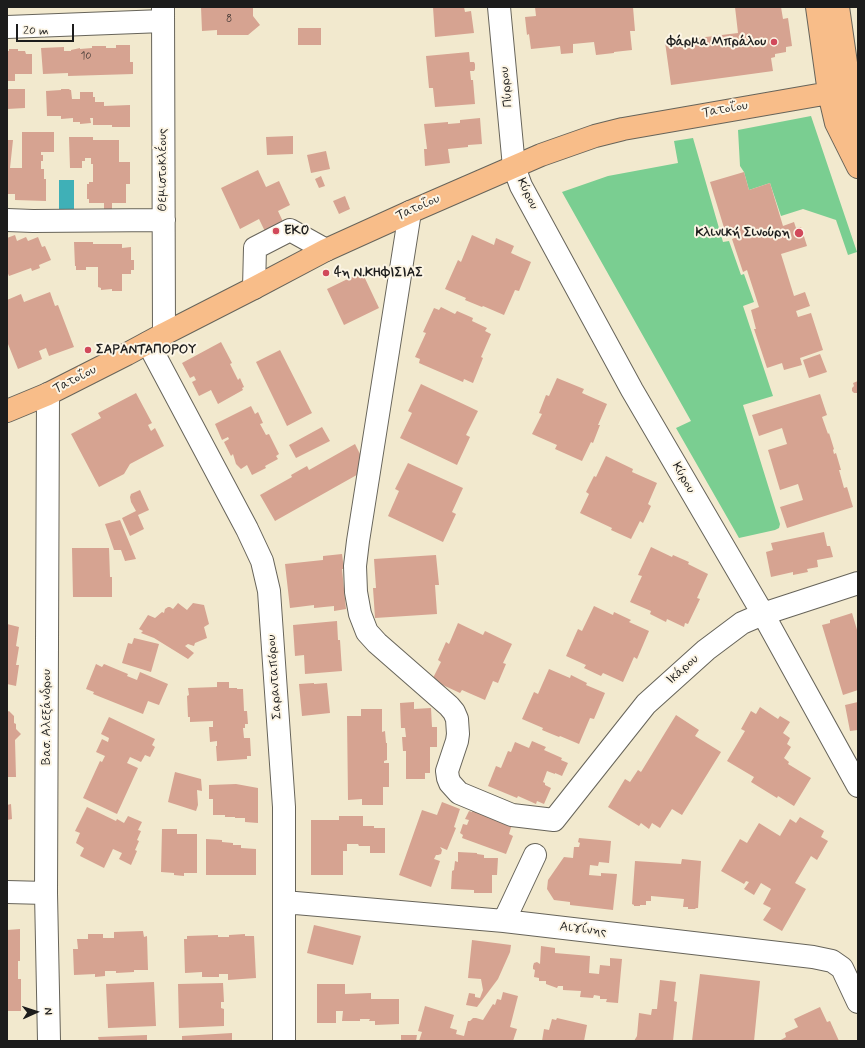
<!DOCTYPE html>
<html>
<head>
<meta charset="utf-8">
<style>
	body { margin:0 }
	#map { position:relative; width:865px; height:1048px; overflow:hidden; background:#f2e9ce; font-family:Mynerve,sans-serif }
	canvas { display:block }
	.frame { position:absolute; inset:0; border:8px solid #1c1c1c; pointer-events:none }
	.north { position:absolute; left:16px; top:992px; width:40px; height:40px; -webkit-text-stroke:3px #fcf5e5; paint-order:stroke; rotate:87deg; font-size:11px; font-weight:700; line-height:16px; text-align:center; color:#1c1c1c }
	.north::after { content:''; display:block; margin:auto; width:14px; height:18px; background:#1c1c1c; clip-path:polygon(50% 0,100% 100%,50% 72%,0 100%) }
	.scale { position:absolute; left:16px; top:24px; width:58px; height:18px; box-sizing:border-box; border:2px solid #1c1c1c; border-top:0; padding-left:5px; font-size:12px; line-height:14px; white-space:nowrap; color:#1c1c1c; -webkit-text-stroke:3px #fcf5e5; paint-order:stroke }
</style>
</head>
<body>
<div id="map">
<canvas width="865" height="1048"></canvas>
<div class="frame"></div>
<div class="north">N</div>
<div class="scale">20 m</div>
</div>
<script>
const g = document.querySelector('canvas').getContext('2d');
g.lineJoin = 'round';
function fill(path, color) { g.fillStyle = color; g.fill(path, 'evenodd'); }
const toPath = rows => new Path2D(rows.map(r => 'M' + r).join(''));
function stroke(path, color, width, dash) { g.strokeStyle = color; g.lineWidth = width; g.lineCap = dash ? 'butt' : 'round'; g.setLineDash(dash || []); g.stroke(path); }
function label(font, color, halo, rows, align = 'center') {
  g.font = font + ' Mynerve,sans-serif'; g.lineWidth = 4; g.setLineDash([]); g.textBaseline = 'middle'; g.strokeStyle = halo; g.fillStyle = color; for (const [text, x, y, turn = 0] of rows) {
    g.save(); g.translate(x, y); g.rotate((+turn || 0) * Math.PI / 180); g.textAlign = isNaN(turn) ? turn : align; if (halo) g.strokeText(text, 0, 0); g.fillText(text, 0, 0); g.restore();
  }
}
fill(toPath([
	[811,116,857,252,848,255,836,220,803,209,781,216,770,183,749,190,744,172,740,166,738,130],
	[693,138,723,242,729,241,741,275,744,274,754,302,743,306,773,396,743,405,780,524,779,528,775,530,739,538,676,428,691,421,562,192,608,176,678,163,674,141]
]), '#7ace91');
fill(toPath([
	[59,180,74,180,74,210,59,210]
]), '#3fb0b7');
fill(toPath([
	[201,7,253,7,253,16,260,25,248,35,217,35,217,30,202,31],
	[433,7,464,7,465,12,471,11,474,33,435,37],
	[535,7,633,7,635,31,630,31,632,50,614,52,614,53,596,55,594,42,573,44,573,53,561,54,560,46,531,49,529,34,527,35,525,17,536,16],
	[735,7,781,7,783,19,788,18,792,46,786,47,786,52,775,54,775,57,771,58,773,71,671,85,665,42,738,33],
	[298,28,321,28,321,45,298,45],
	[116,45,130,45,130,62,133,62,133,74,68,76,68,73,43,74,41,48,64,47,64,51,71,51,71,50,80,48,80,49,92,48,92,46,106,46,106,48,116,48],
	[9,49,18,49,18,51,25,51,26,54,32,54,32,74,15,74,15,81,7,81,7,51,9,51],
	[469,52,470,62,474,62,475,64,475,69,474,71,470,71,471,80,473,80,475,104,435,107,433,88,429,88,426,56],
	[7,89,25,89,25,108,7,109],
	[61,89,69,89,70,90,71,90,72,99,80,99,80,92,93,92,93,97,95,97,95,102,104,102,104,106,130,105,130,127,112,127,112,125,93,125,93,118,90,118,91,123,80,124,80,122,73,122,73,118,61,119,61,116,47,116,46,91,61,90],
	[480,118,482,144,468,145,468,147,448,149,450,163,425,166,424,149,427,149,424,124,448,122,448,124,460,123,460,120],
	[22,132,54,132,54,152,41,152,41,155,43,155,43,161,41,161,41,169,44,169,44,179,46,179,46,201,15,200,15,194,8,194,7,140,13,140,10,168,22,168],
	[293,136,293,154,267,155,266,137],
	[69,137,93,137,93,140,119,140,119,162,130,162,130,184,126,184,126,203,112,203,112,209,104,209,104,203,89,203,89,199,87,199,87,184,89,184,89,182,93,182,93,164,91,164,91,158,85,158,85,161,82,161,82,168,70,168],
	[326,151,330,169,311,173,307,155],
	[258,170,266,187,279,181,290,205,278,211,292,241,274,250,259,219,240,229,221,188],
	[744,172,749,190,770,183,783,226,794,222,796,228,801,227,807,246,781,254,794,296,805,292,810,306,796,311,798,317,811,313,823,350,800,358,802,365,784,370,782,363,767,368,754,329,756,329,751,310,759,307,747,270,743,272,732,239,737,237,734,228,725,231,710,182],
	[321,176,325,186,319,188,315,179],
	[345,196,350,209,339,214,333,201],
	[15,235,17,241,26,237,28,241,38,237,42,247,45,246,51,260,39,265,40,268,32,271,31,268,9,276,7,271,7,238],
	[472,235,494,245,496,238,514,246,511,253,531,262,519,291,515,290,504,315,483,306,482,307,465,300,466,298,445,289,458,260,461,262],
	[74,242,93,242,93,244,122,244,122,248,131,247,131,260,134,260,134,270,131,270,131,274,122,274,122,291,112,291,112,289,101,290,101,288,98,287,98,267,86,267,86,270,76,270,76,266,75,266],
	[362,272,379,308,344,325,327,289],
	[50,292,55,306,58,305,74,347,49,356,46,348,39,351,42,359,18,369,8,344,7,344,7,300,21,294,24,302],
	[441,307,455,314,457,311,473,318,472,321,487,328,485,331,491,334,481,357,483,358,473,383,464,379,463,382,419,363,420,359,415,357,426,333,423,332,434,308,439,310],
	[221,342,232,363,230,364,238,380,240,378,244,387,242,388,243,390,218,404,211,390,199,396,192,382,196,380,194,376,190,378,182,363],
	[280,350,312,413,287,426,256,362],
	[820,354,827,372,809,378,803,360],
	[557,378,584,389,582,393,607,404,598,425,600,425,593,443,591,442,582,461,555,449,557,445,532,434,542,414,539,413,546,395,549,396],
	[858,381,858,396,857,393,854,393,852,391,852,388,854,386,853,383],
	[421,384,478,411,466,435,470,437,457,465,400,438,412,413,408,411],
	[136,393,152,423,148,425,151,431,155,428,164,446,130,464,124,474,99,487,71,434,101,418,98,413],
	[820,394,827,415,822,417,828,434,829,433,834,449,833,450,834,454,836,453,841,470,839,470,844,488,847,487,853,507,787,528,780,507,803,500,798,484,780,490,768,450,787,444,782,428,759,436,752,415],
	[251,406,255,414,258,412,263,423,260,424,266,435,269,434,279,454,276,456,278,459,265,466,266,468,252,475,247,465,241,469,236,464,233,454,231,456,224,442,229,439,228,437,222,440,215,424],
	[322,427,330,441,296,458,289,445],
	[355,444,364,462,358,465,362,472,275,521,260,495,292,477,291,475,307,466,309,470],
	[606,456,633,469,632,472,657,483,648,504,651,506,643,523,640,521,631,539,611,530,612,528,580,513,589,494,586,492,594,476,596,477],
	[408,463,463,488,452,512,456,514,443,542,388,516,399,491,395,489],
	[140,490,149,510,138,515,144,529,130,536,122,518,136,511,131,502,130,497,131,494],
	[120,520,136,559,125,561,121,550,114,550,105,524],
	[824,532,827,546,830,546,833,557,817,560,818,567,807,569,808,572,793,575,793,572,771,577,766,552,773,550,771,543],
	[651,547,672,557,673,555,689,562,688,564,708,574,697,598,700,599,688,624,685,623,684,627,667,619,666,622,650,614,651,611,630,602,642,576,638,575],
	[72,548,109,548,110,577,112,577,112,597,73,597],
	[342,554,344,569,342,569,346,609,334,611,334,606,314,608,314,605,290,608,285,564,323,560,323,556],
	[436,555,439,585,435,585,437,614,375,618,373,588,376,588,374,559],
	[178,603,187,610,193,603,204,605,209,624,204,627,207,638,195,643,194,646,188,644,185,646,194,653,188,659,154,638,141,633,143,631,139,629,148,615,155,618,162,612,164,613,165,609,168,607,170,607,173,609],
	[594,606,613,615,614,612,631,620,629,622,649,631,637,659,634,657,623,682,603,673,601,676,584,668,586,665,566,656,578,629,582,631],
	[852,613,858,633,858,690,843,695,822,625,830,623,830,620],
	[337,621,338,640,340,640,342,671,305,674,304,655,295,656,293,625],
	[458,623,483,635,485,631,512,644,503,663,506,664,498,683,493,681,485,700,462,690,460,693,432,680,441,662,438,660,446,642,449,644],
	[7,624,19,627,16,646,19,647,16,665,19,665,16,686,7,684],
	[134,638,159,644,151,672,122,663,128,643,132,644],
	[96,664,102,667,104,664,128,674,127,676,137,680,140,672,168,684,159,705,148,701,143,714,93,694,94,692,86,689],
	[549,669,570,678,571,675,587,683,586,685,605,693,594,719,590,718,579,744,560,736,559,737,542,730,543,728,522,719,534,692,538,694],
	[217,682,229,682,229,688,237,688,237,689,243,689,244,711,247,711,248,724,245,724,245,728,243,728,244,738,250,738,251,756,247,756,247,759,217,761,216,746,217,746,217,741,210,742,209,727,213,727,213,721,190,722,190,717,188,717,187,696,189,695,188,688,217,687],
	[314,683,314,684,327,683,330,713,302,716,299,684],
	[414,702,414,709,431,708,432,727,437,727,437,747,430,747,430,773,425,773,425,779,406,779,406,751,403,751,402,737,406,737,405,728,401,728,400,703],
	[858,702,858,730,850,731,845,705],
	[760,707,778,719,780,716,790,722,783,733,790,738,787,744,791,747,784,758,789,762,788,764,811,778,794,806,778,796,777,798,751,782,754,777,727,761,745,731,741,729,751,711,756,714],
	[361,709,382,709,382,732,385,731,386,743,387,743,387,760,384,761,384,763,389,763,389,787,383,787,383,805,362,805,362,799,348,800,347,716,361,716],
	[9,711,14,716,14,723,16,724,16,729,21,734,15,740,16,777,7,777,7,712],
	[676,715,699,730,695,736,721,752,682,815,672,809,660,828,652,823,649,829,641,823,639,826,608,807,625,779,630,782,638,770,641,772],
	[109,717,155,739,152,745,155,747,150,757,145,755,141,762,130,757,127,763,138,768,117,814,83,798,100,761,102,762,105,756,96,752,102,739,108,742,109,738,101,734],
	[532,741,546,747,544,750,562,758,561,760,568,763,562,776,555,773,555,774,547,771,543,782,545,783,545,785,551,788,544,804,537,801,536,804,518,796,517,798,488,786,496,766,501,768,508,751,511,752,515,742,529,748],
	[175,772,201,779,202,791,197,790,198,805,196,811,168,802],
	[236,784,258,788,258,823,245,822,245,818,235,818,235,817,225,817,225,815,213,815,213,799,209,799,209,785],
	[442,802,460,809,454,827,456,828,447,850,440,847,442,850,441,854,438,855,436,855,434,859,440,861,431,887,399,875,422,810,437,815],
	[11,804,12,819,7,820,7,805],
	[87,807,116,821,117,819,124,823,128,816,142,822,138,830,141,831,137,840,139,841,135,850,137,851,131,865,119,859,122,853,113,849,104,868,80,856,84,848,76,843,77,840,80,833,75,831],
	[473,809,512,824,509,834,513,836,506,854,462,838,463,835,460,833,463,824,467,825,469,820,465,819,469,811,472,812],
	[339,816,363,816,363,826,374,826,374,828,385,828,385,853,370,853,370,846,359,846,358,844,347,844,347,851,343,851,343,875,311,875,311,820,339,820],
	[800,817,824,831,821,837,828,841,817,860,811,856,795,883,806,889,782,931,763,920,771,908,763,904,771,889,761,883,754,895,744,889,749,882,746,881,744,884,721,871,740,839,747,843,759,823,780,836,790,819,796,823],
	[162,829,177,829,177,834,197,834,197,873,184,873,184,876,174,875,174,873,161,872],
	[579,838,611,841,609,863,599,862,598,866,590,865,589,875,601,876,601,873,617,874,613,910,570,905,570,902,554,900,547,889,548,880,564,857,573,858,574,847,579,847,580,843,578,842],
	[206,839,222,840,222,842,233,843,233,845,241,845,241,848,256,849,256,875,206,875],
	[458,852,477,853,477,854,484,855,484,858,498,858,497,875,492,875,492,893,474,893,474,890,451,889,452,871,454,870,455,861,458,862],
	[682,859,701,861,698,908,695,908,696,909,688,909,688,907,683,907,684,899,651,896,651,901,646,901,646,905,640,905,640,906,634,906,634,905,632,904,635,861,681,864],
	[314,925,361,936,353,965,307,953],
	[20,929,20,961,18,961,18,979,21,979,21,1011,7,1011,7,930],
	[143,931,144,937,147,936,148,970,134,970,134,972,116,973,116,971,105,971,105,976,95,977,95,974,74,975,73,949,78,949,77,939,88,939,88,934,103,934,103,938,114,938,114,932],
	[245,934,245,936,254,936,256,978,228,980,228,974,219,974,219,977,202,977,202,972,185,973,184,939,187,939,187,936,218,935,218,937,229,937,229,935],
	[472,940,511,945,510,952,498,979,477,1007,466,1005,469,993,475,994,475,997,480,998,483,990,481,979,468,978],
	[541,946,555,948,555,953,590,956,589,973,599,974,600,965,610,966,610,958,622,959,618,1003,606,1002,607,999,600,999,600,996,594,995,593,998,580,997,581,991,563,990,563,986,558,986,557,988,546,984,546,981,539,981,539,978,534,977,535,970,533,969,533,966,534,963,537,962,540,964],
	[700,974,760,981,754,1041,692,1041],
	[660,980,676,982,674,1001,677,1002,673,1041,634,1041,637,1036,639,1013,651,1015,652,1009,657,1009],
	[154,982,156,1026,108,1028,106,984],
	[223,983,224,1002,221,1002,221,1008,224,1009,224,1026,179,1028,178,984],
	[317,984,345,984,345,994,371,993,371,999,399,999,399,1024,375,1025,375,1021,369,1021,370,1019,360,1019,360,1021,342,1021,343,1011,336,1011,336,1023,317,1023],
	[503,992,518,996,510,1027,517,1029,513,1041,419,1041,422,1032,418,1031,425,1006,454,1015,450,1028,457,1030,456,1034,464,1036,468,1021,470,1021,473,1018,476,1018,483,1020,493,1004,495,1005,497,999,501,1000],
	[820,1007,827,1022,830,1021,839,1041,779,1041,786,1037,785,1033,798,1027,794,1019],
	[557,1018,587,1025,584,1041,542,1041,544,1029,549,1030,552,1019,556,1020],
	[232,1033,232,1041,182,1041,182,1036],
	[147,1035,147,1041,99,1041,98,1037],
	[401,1035,417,1035,416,1041,401,1041]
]), '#d6a391');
const minor = toPath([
	[163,7,164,334],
	[499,7,514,167,521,186,632,390,763,614,858,786],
	[7,27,163,21],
	[410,212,358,541,355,566,356,592,360,614,367,632,377,643,449,706,454,712,457,719,458,734,457,741,447,771,448,778,450,783,459,793,512,815,554,820,646,704,706,650,742,623,763,614,858,583],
	[7,220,33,221,164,220],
	[254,288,255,248,290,230,326,250],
	[148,343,247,529,262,561,269,591,284,807,284,1041],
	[48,394,46,893,49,1041],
	[7,892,46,893],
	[284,902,504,921,813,957,832,961,842,968,858,1002],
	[504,921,535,855]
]);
const major = toPath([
	[817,7,829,93,836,123,858,167],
	[838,7,858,147],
	[7,411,48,394,127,354,164,334,254,288,326,250,410,212,541,155,595,136,623,129,858,88]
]);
stroke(minor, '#67645a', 24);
stroke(major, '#67645a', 24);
stroke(minor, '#fff', 22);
stroke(major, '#f8bd89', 22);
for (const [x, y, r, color] of [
	[774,42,4,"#d1495b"],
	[276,231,4,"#d1495b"],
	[799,233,5,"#d1495b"],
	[326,273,4,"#d1495b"],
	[88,350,4,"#d1495b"]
]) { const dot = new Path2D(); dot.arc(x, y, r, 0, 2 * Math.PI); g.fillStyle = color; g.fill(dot); stroke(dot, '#fcf5e5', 1.5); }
label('11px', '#4a3e39', null, [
	["8",229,20],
	["10",86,57]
]);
label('bold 13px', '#1c1c1c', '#fcf5e5', [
	["Φάρμα Μπράλου",766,42,"right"],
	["EKO",284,231],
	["Κλινική Σινούρη",790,233,"right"],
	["4η Ν.ΚΗΦΙΣΙΑΣ",334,273],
	["ΣΑΡΑΝΤΑΠΟΡΟΥ",96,350]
], 'left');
label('13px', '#1c1c1c', '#fcf5e5', [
	["Πύρρου",507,87,-96],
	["Τατοΐου",725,110,-10],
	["Θεμιστοκλέους",163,170,-90],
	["Κύρου",527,194,64],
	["Τατοΐου",418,208,-24],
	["Τατοΐου",75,380,-27],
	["Κύρου",683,478,60],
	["Ικάρου",683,670,-42],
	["Σαρανταπόρου",275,677,-94],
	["Βασ. Αλεξάνδρου",47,717,-90],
	["Αιγίνης",583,930,7]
]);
</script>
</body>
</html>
